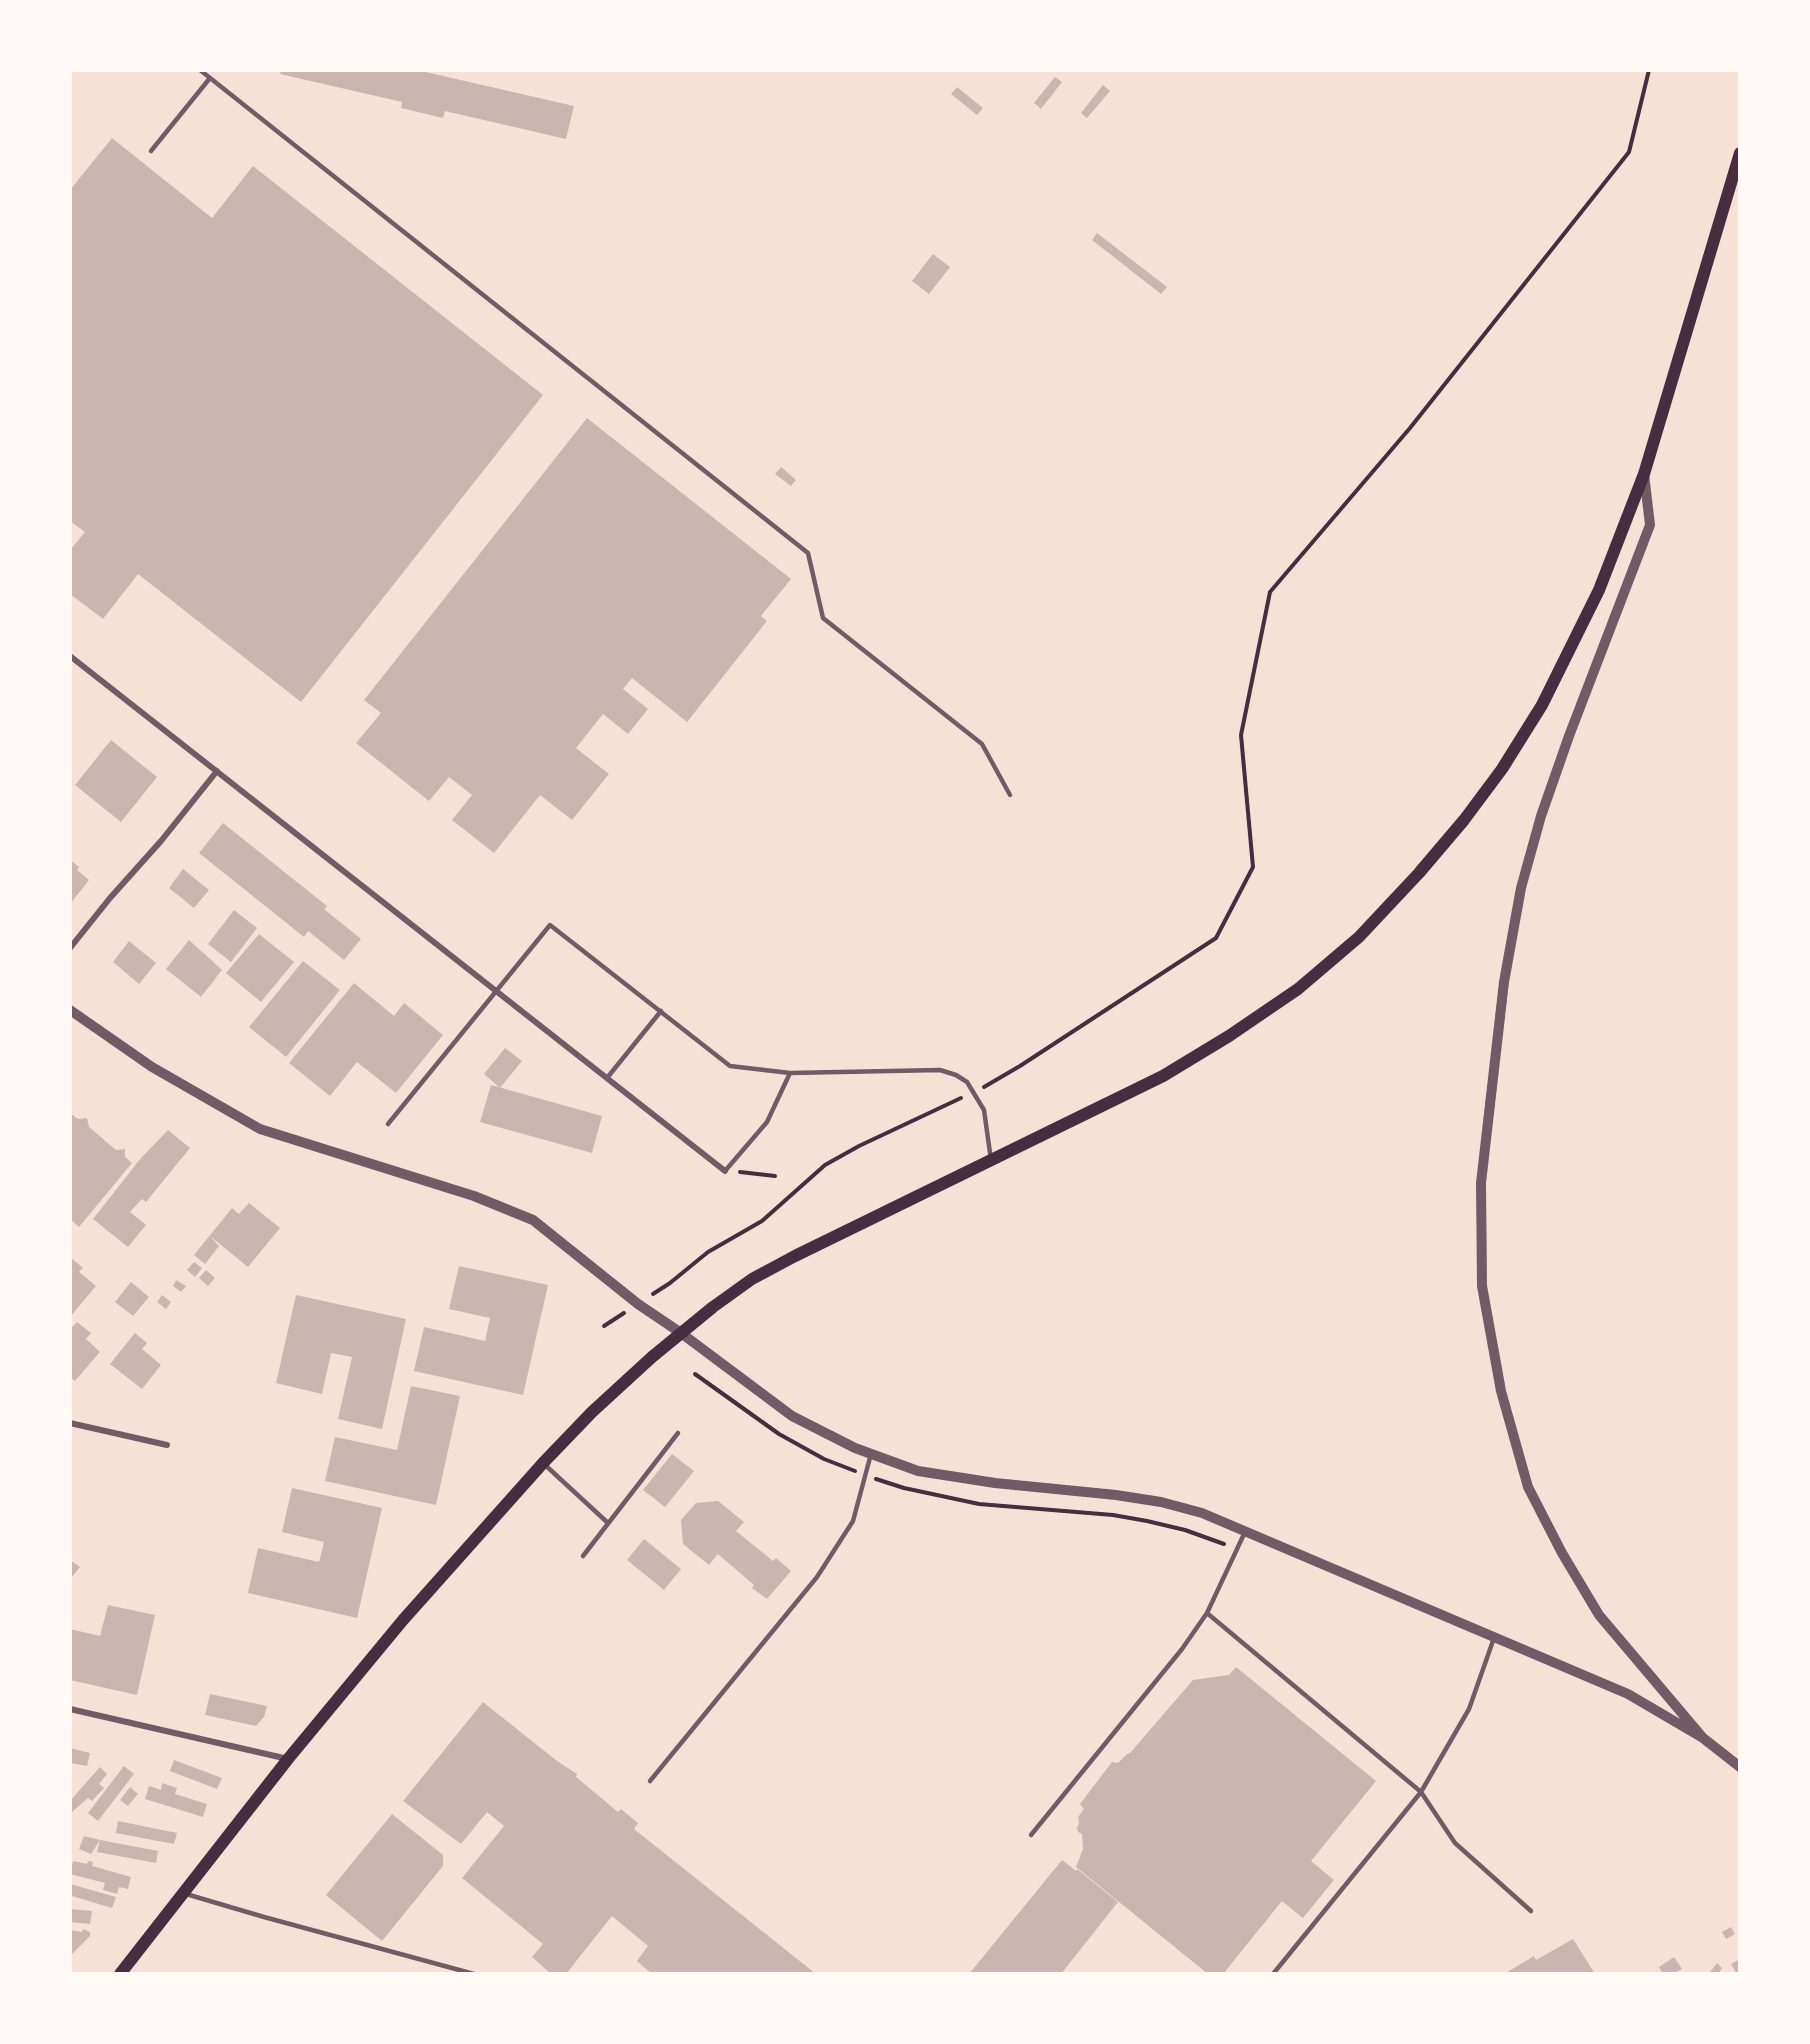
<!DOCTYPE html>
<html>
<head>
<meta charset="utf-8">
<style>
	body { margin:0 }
	#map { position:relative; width:1810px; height:2044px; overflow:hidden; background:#f7e1d7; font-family:"IBM Plex Sans",sans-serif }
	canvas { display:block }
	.frame { position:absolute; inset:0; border:72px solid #fffaf5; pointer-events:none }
</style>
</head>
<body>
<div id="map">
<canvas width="1810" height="2044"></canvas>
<div class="frame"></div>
</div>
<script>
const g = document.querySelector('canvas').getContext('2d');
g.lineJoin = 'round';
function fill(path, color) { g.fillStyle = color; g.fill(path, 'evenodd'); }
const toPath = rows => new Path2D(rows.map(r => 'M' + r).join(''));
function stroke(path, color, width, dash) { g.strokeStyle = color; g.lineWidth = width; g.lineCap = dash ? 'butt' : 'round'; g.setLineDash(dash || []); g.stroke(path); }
fill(toPath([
	[281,70,417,70,574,106,566,139,445,111,443,118,401,108,402,102,280,74],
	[1055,77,1062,82,1041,109,1034,103],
	[1103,85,1110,91,1087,118,1081,113],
	[957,87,983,108,977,115,951,94],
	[112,138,212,218,253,166,543,395,301,702,138,574,103,619,70,594,70,550,85,532,70,521,70,190],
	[1097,233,1167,287,1161,294,1092,240],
	[933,254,950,267,929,294,912,281],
	[587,418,791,579,761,616,767,621,687,722,632,678,623,689,648,709,628,734,603,714,576,748,609,774,572,820,540,795,494,853,452,820,472,795,449,777,429,801,356,743,381,713,364,700],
	[781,467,796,480,791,486,775,474],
	[111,740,157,777,121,822,75,785],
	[223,823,327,906,324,909,361,939,344,960,308,931,304,937,199,853],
	[70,860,79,867,77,870,89,880,70,904],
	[183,869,209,890,194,908,169,888],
	[234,910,257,928,231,962,208,944],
	[259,934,294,962,261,1002,226,973],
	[189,940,222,970,201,997,166,969],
	[129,941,156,963,139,984,113,962],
	[303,961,340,990,286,1057,249,1027],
	[354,983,394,1016,404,1003,443,1035,396,1093,357,1062,330,1096,289,1063],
	[505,1048,522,1061,500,1088,484,1074],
	[491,1085,602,1116,592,1153,480,1122],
	[70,1113,78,1119,87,1118,89,1127,116,1150,125,1149,125,1157,132,1163,79,1227,70,1219],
	[168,1130,190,1148,146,1202,142,1199,130,1212,146,1225,128,1247,93,1219,141,1158],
	[249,1203,280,1228,248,1267,210,1236,219,1246,205,1264,194,1255,232,1208,239,1214],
	[70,1257,83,1268,79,1272,96,1286,70,1317],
	[194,1262,202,1268,195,1277,187,1270],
	[459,1266,548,1285,523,1395,414,1371,424,1327,485,1341,490,1318,449,1309],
	[206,1270,215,1278,208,1286,199,1278],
	[176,1280,186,1286,181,1292,173,1286],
	[131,1282,149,1297,133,1316,115,1302],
	[162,1295,171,1302,166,1309,157,1302],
	[296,1295,406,1319,382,1429,338,1419,352,1357,331,1353,322,1394,276,1383],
	[77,1322,91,1333,86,1339,100,1352,75,1381,70,1377,70,1329],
	[135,1333,147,1343,142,1349,161,1365,142,1389,110,1364],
	[411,1386,460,1396,436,1505,325,1481,335,1437,397,1450],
	[672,1454,694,1471,665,1507,643,1490],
	[292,1488,382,1508,357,1618,248,1593,258,1548,319,1562,324,1542,282,1532],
	[718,1501,744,1522,736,1531,773,1561,776,1558,791,1571,767,1599,752,1588,754,1585,718,1554,709,1565,683,1544,681,1520,696,1503],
	[644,1539,681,1569,664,1590,627,1560],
	[70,1560,80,1567,70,1579],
	[108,1605,155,1615,137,1695,70,1680,70,1629,100,1636],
	[1236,1667,1376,1781,1311,1861,1334,1880,1303,1918,1282,1901,1223,1974,1208,1974,1076,1867,1083,1849,1082,1834,1078,1832,1077,1827,1079,1824,1078,1817,1084,1809,1080,1804,1112,1762,1118,1763,1127,1754,1130,1753,1193,1680,1229,1675],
	[210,1694,267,1706,264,1717,256,1726,205,1715],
	[483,1702,557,1761,577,1774,576,1777,618,1812,621,1809,638,1823,634,1829,816,1974,652,1974,637,1961,648,1946,612,1916,566,1974,551,1974,532,1957,543,1944,462,1878,504,1826,487,1812,461,1844,403,1801],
	[70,1748,90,1753,87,1766,70,1763],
	[174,1760,222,1778,217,1789,170,1771],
	[124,1766,134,1774,98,1821,88,1813],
	[100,1767,107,1774,99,1784,104,1788,92,1801,88,1798,70,1814,70,1801],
	[162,1783,177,1788,175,1794,207,1804,203,1817,145,1799,149,1786,161,1790],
	[130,1787,138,1794,128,1806,120,1800],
	[392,1814,443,1855,443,1866,382,1941,326,1895],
	[118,1821,177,1833,174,1844,116,1833],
	[84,1836,100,1840,91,1854,79,1849],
	[100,1840,158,1851,156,1863,97,1852],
	[1062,1860,1076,1871,1077,1869,1118,1902,1061,1974,969,1974],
	[73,1861,87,1864,88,1861,93,1862,92,1866,131,1877,128,1889,119,1887,117,1894,103,1890,105,1883,70,1874],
	[70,1884,116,1897,112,1908,72,1896,70,1901],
	[70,1909,92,1911,90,1924,70,1922],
	[1731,1927,1735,1934,1726,1939,1722,1932],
	[83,1929,90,1932,90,1936,70,1956,70,1930,82,1932],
	[1573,1939,1595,1974,1504,1974,1534,1956,1536,1960],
	[1674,1957,1682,1969,1673,1974,1663,1974,1659,1967],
	[1740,1959,1740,1974,1737,1974,1731,1964],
	[1717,1963,1722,1968,1718,1974,1712,1974,1710,1972]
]), '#ccb4b1');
stroke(toPath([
	[984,1087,1020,1066,1216,938,1253,867,1241,735,1270,592,1410,428,1629,152,1649,70],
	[740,1172,775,1176],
	[653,1294,670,1283,708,1252,762,1221,825,1165,859,1146,961,1098],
	[604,1326,624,1313],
	[695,1374,779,1434,824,1459,855,1471],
	[876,1479,904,1488,979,1504,1113,1515,1147,1521,1185,1530,1224,1544]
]), '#4a2c40', 4);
stroke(toPath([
	[200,70,808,553,823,618,982,744,1010,795],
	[151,151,210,78],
	[607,1078,661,1011],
	[388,1124,550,925,730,1066,790,1073],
	[725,1171,767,1122,790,1073,940,1070,956,1075,967,1082,984,1110,991,1160],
	[544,1464,608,1523],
	[583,1556,678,1433],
	[1207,1613,1421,1792,1455,1843,1531,1911],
	[650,1781,817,1577,853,1521,871,1454],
	[1031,1835,1182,1649,1207,1613,1245,1532],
	[186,1894,264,1917,474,1974],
	[1273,1974,1421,1792,1469,1709,1494,1638]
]), '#755966', 4.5);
stroke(toPath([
	[70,656,725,1171],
	[70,948,110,898,161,841,217,771],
	[70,1423,167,1445],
	[70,1709,288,1759]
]), '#755966', 6);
stroke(toPath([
	[1644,474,1650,525,1569,736,1541,816,1521,888,1504,982,1481,1183,1482,1286,1501,1391,1528,1487,1562,1553,1599,1615,1703,1738,1740,1767],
	[70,1010,152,1067,260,1129,474,1196,533,1220,638,1304,681,1333,792,1416,855,1448,918,1471,995,1483,1116,1495,1161,1502,1202,1513,1628,1694,1703,1738]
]), '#755966', 10);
stroke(toPath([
	[120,1974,288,1759,403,1620,543,1463,592,1412,652,1357,713,1307,752,1279,795,1256,1163,1076,1229,1036,1298,989,1359,937,1419,873,1464,820,1502,769,1542,705,1599,590,1644,474,1740,153]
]), '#4a2c40', 12);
</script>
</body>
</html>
